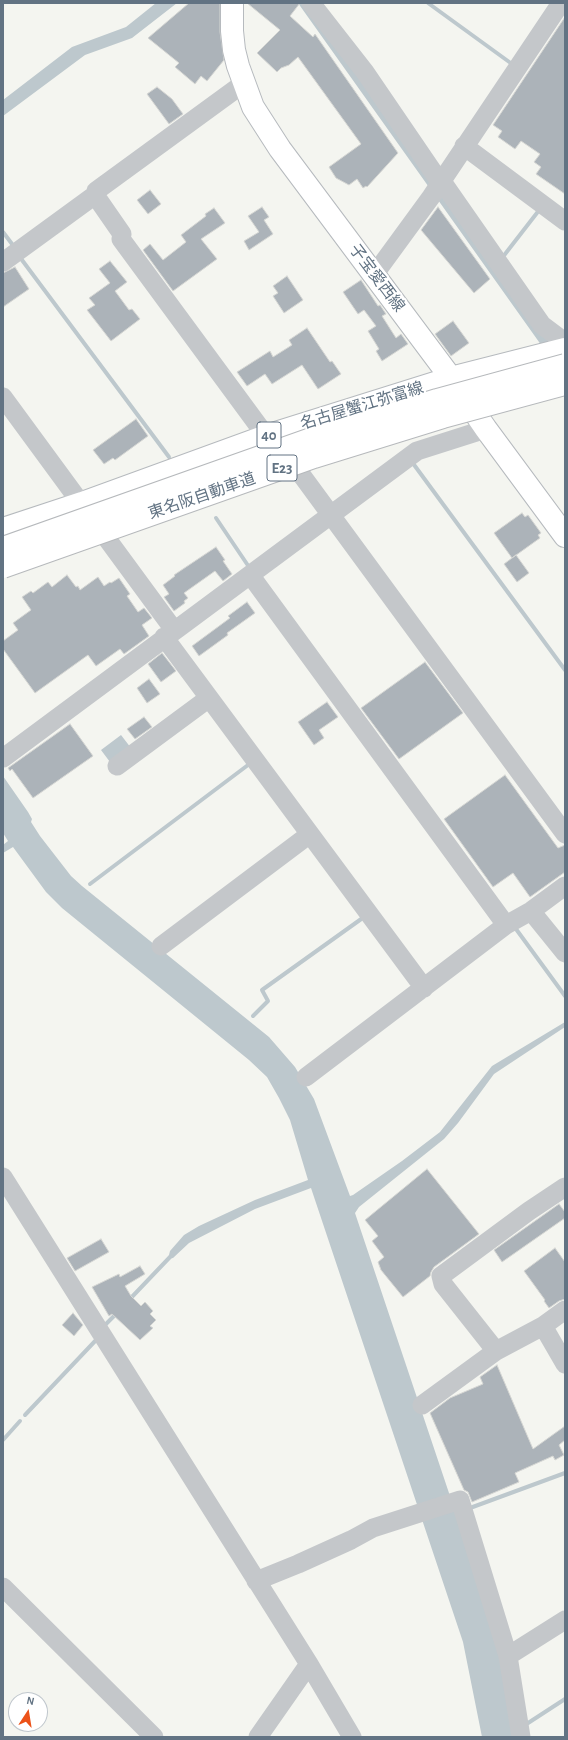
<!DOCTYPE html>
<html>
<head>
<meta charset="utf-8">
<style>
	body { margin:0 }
	#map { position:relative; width:568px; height:1740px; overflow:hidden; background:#f4f5f0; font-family:"Alegreya Sans",sans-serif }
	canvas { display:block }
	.frame { position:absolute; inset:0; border:4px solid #627383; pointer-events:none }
	.north { position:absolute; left:8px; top:1692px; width:40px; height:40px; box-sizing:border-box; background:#fff; border:1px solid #c0c7cd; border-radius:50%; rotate:12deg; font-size:11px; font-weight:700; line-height:16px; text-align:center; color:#627383 }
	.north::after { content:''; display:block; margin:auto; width:14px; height:18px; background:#ec5219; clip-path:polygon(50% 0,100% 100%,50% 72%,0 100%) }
</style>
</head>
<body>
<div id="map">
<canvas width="568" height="1740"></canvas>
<div class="frame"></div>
<div class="north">N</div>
</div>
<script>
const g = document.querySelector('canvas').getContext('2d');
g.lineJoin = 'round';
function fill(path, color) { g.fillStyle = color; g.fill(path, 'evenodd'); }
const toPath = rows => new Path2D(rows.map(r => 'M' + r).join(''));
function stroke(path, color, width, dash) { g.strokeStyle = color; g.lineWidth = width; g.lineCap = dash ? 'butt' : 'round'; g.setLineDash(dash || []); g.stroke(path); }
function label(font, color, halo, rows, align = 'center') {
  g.font = font + ' "Alegreya Sans","Noto Sans JP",sans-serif'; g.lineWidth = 4; g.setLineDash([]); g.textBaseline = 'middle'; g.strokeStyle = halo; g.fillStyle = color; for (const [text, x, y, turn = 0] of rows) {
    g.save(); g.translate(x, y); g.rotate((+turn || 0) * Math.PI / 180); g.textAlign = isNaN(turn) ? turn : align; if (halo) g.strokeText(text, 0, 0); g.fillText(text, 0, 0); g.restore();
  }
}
fill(toPath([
	[156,3,177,3,132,38,85,55,3,116,3,100,72,47,126,27],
	[298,3,307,3,551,338,565,381,539,342],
	[121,735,131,748,110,762,101,750],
	[3,776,28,812,32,819,31,822,40,836,71,876,82,886,269,1037,295,1067,314,1099,350,1196,353,1195,402,1161,440,1132,492,1066,565,1022,565,1027,494,1074,458,1123,444,1139,359,1207,355,1213,451,1499,500,1658,515,1737,482,1737,463,1642,311,1188,255,1209,189,1243,173,1258,168,1259,170,1251,184,1235,199,1226,255,1200,308,1180,290,1120,279,1098,267,1077,249,1060,62,908,46,892,13,847,3,853,3,845,8,841,3,833]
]), '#bdc8cd');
stroke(toPath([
	[428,3,512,64],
	[3,232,15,248],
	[19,256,169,457],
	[502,258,540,209],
	[412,462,565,670],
	[216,518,249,567],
	[90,884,252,762],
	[516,929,565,996],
	[253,1016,268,1001,262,990,364,917],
	[129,1300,170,1257],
	[105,1325,118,1312],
	[25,1415,97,1339],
	[3,1440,20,1421],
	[470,1508,565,1473],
	[525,1725,565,1699]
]), '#bdc8cd', 4);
const building = toPath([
	[189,3,220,3,220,32,224,60,207,81,201,76,195,84,175,67,179,63,148,38,189,3],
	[247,3,300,3,290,16,313,37,315,34,398,153,367,187,366,186,363,188,357,179,349,185,336,178,329,167,361,144,298,57,289,65,281,68,277,72,257,53,280,30,247,3],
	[565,17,565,194,536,174,541,167,534,162,540,154,521,141,515,149,498,137,502,131,493,125,565,17],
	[157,87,172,99,183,114,169,124,147,94,157,87],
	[150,190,161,204,148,214,137,200,150,190],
	[262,207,269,217,264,220,273,234,249,250,244,241,259,232,248,216,262,207],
	[438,207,490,279,474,293,421,230,438,207],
	[214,208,225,223,201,239,217,259,173,291,143,250,150,244,163,260,186,242,181,235,206,216,205,214,214,208],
	[110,261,127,282,115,291,129,310,132,309,140,319,111,341,87,310,95,305,89,298,110,283,99,269,110,261],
	[15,267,29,289,3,307,3,273,15,267],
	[287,276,303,300,284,313,273,296,278,293,273,286,287,276],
	[361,280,378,306,380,305,386,314,382,316,396,338,401,334,408,344,382,361,376,351,379,349,368,331,376,326,364,310,358,314,343,292,361,280],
	[453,321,469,343,451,356,435,334,453,321],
	[307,328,330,362,332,361,341,374,318,389,302,365,272,384,265,374,247,386,237,372,270,351,273,357,292,345,289,340,307,328],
	[136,419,148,436,115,460,113,458,104,464,93,450,136,419],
	[522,513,525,517,528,515,541,533,538,535,540,538,512,558,494,533,522,513],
	[216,547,225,560,223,561,232,574,223,581,215,571,184,593,188,598,184,601,185,603,174,611,164,597,169,594,163,585,175,576,174,575,216,547],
	[516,555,529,573,517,582,504,564,516,555],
	[67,575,76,587,78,586,80,590,98,577,104,586,110,582,111,583,119,578,130,594,127,596,138,612,144,608,152,618,142,625,149,636,124,654,120,649,96,666,88,655,35,693,3,649,3,641,18,630,13,623,31,610,22,597,31,591,33,593,48,582,52,587,67,575],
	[247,602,255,613,227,633,228,635,199,656,192,646,230,618,228,616,247,602],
	[162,653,176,671,161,682,148,664,162,653],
	[425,662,463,713,399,759,361,708,425,662],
	[149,679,160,694,147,703,137,688,149,679],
	[327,702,338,717,319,730,324,738,314,745,298,722,327,702],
	[144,717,152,727,135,739,127,729,144,717],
	[70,724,93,756,33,798,12,769,10,771,8,768,70,724],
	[505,775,558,848,565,845,565,872,530,897,513,873,493,887,444,819,505,775],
	[427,1169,479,1234,434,1267,431,1272,430,1276,403,1297,381,1270,378,1262,384,1257,372,1241,378,1236,365,1220,427,1169],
	[559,1204,565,1212,565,1218,502,1262,494,1250,559,1204],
	[101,1239,109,1252,75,1271,67,1258,101,1239],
	[555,1248,565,1262,565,1299,559,1301,549,1308,544,1301,545,1300,524,1271,555,1248],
	[140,1266,145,1274,125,1286,131,1296,141,1306,145,1302,153,1311,150,1314,156,1320,150,1326,153,1328,140,1340,112,1314,109,1316,92,1287,119,1274,120,1277,140,1266],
	[73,1313,83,1325,74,1336,62,1325,73,1313],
	[497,1365,533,1449,565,1426,565,1440,559,1445,564,1455,555,1460,553,1456,515,1473,519,1482,472,1502,468,1492,464,1490,430,1413,450,1398,483,1384,480,1377,497,1365]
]);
fill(building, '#acb3b9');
stroke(building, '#d5d6d3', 1);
const major = toPath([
	[232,3,232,31,234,50,238,66,253,107,280,149,451,378,486,429,565,536],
	[3,529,82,503,266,436,451,378,565,349]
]);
stroke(major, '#b6babe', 24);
stroke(toPath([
	[311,3,365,72,440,182],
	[464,146,565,221],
	[441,180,542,325,565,342],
	[95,195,122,234,121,239,266,436],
	[3,262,95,195,96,191,244,83],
	[374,275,431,197,561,3],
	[3,397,174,630],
	[284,454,303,477,565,834],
	[251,576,506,925],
	[164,637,424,988],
	[3,758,417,451,486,429],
	[117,766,209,698],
	[531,911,565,953],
	[161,946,310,834],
	[306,1077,506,925,531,911,565,886],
	[3,1177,309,1664,352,1737],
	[565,1310,543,1326,565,1364],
	[496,1351,443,1284,441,1276,529,1211,565,1187],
	[422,1405,496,1351,543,1326],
	[256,1581,298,1564,351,1540,373,1528,460,1500,508,1656,521,1737],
	[3,1587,154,1737],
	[508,1656,565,1620],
	[258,1737,309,1664]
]), '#c4c7ca', 19);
stroke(major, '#fff', 22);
const highwayBridge = toPath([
	[3,548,308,440,437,400,565,365],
	[3,567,314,457,443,417,565,384]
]);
stroke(highwayBridge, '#b6b9bc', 24, []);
stroke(highwayBridge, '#fff', 22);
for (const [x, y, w] of [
	[269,435,24],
	[282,468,30]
]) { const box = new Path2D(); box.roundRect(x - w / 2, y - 13, w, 26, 3); g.fillStyle = '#fff'; g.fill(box); stroke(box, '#627383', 1); }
label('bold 15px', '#627383', null, [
	["40",269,435],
	["E23",282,468]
]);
label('16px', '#627383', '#fff', [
	["子宝愛西線",377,278,53],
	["名古屋蟹江弥富線",362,406,-17],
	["東名阪自動車道",202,496,-19]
]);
</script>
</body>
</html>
